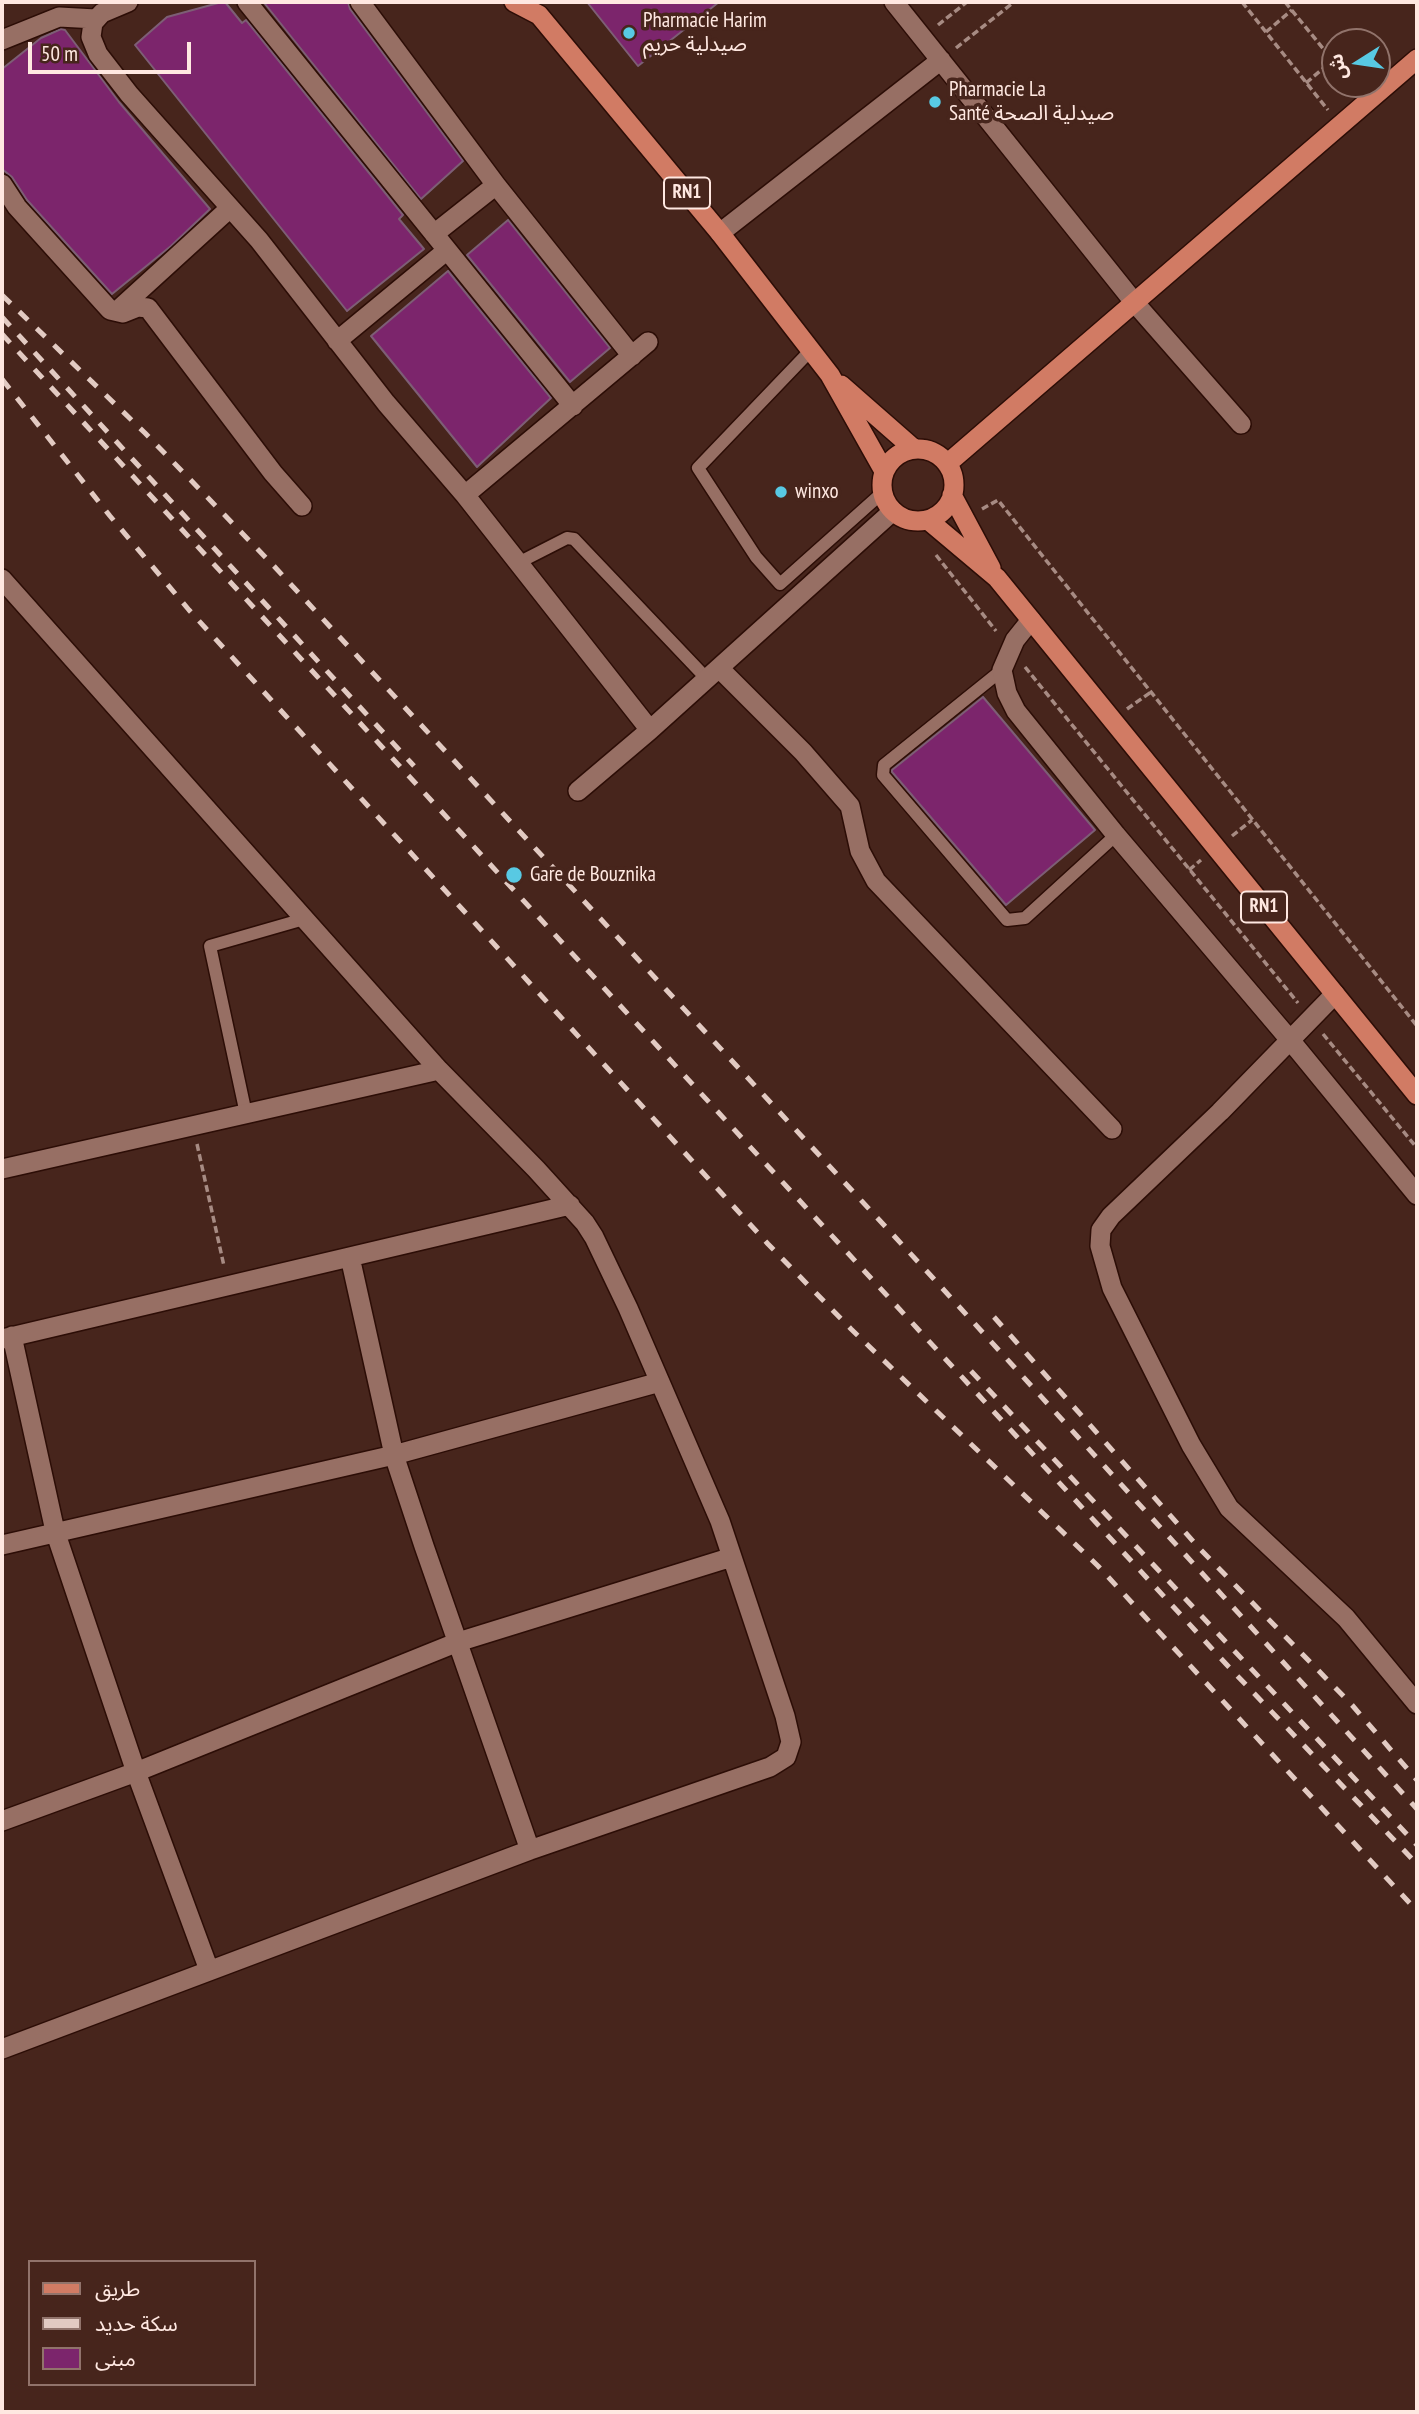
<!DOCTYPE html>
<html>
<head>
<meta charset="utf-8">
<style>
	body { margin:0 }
	#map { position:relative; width:1419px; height:2414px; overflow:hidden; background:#47251c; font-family:"PT Sans Narrow","Noto Sans Arabic",sans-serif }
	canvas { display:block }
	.frame { position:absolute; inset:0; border:4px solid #ffe8e1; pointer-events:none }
	.legend { position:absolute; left:28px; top:2260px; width:228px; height:126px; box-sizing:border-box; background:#47251c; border:2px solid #91736b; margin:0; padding:9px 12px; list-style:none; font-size:21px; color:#ffe8e1 }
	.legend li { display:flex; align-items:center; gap:14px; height:35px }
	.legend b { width:35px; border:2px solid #91736b }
	.north { position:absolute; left:1321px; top:28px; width:70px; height:70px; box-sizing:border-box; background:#47251c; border:2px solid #91736b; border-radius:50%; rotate:258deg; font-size:19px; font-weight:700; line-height:28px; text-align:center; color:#ffe8e1 }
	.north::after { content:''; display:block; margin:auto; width:24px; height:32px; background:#58c9e3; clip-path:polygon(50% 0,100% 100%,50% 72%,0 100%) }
	.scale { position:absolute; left:28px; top:42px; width:163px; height:32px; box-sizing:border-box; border:4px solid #ffe8e1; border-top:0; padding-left:9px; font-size:21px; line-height:24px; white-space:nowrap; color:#ffe8e1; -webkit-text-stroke:5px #47251c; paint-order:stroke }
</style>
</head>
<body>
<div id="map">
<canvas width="1419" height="2414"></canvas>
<div class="frame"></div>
<ul class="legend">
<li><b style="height:9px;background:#d17b64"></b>طريق</li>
<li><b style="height:9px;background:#e2cac2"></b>سكة حديد</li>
<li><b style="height:19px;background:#7c256c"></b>مبنى</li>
</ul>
<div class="north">ش</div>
<div class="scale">50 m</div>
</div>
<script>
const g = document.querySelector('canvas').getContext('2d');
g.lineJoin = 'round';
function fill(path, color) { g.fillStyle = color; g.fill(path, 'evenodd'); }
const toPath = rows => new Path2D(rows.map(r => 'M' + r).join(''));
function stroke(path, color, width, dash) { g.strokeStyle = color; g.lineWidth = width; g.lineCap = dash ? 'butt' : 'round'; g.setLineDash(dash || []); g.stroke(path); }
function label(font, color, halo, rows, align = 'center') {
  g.font = font + ' "PT Sans Narrow","Noto Sans Arabic",sans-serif'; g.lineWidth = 7; g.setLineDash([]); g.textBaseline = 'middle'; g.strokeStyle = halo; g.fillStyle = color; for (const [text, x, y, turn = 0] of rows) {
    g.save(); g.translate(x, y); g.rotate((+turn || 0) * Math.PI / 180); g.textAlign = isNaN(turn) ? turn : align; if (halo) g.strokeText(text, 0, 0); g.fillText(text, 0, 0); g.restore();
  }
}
const building = toPath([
	[222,2,225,2,242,23,246,20,403,215,399,219,424,249,347,311,135,45,167,17,222,2],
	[268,2,348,2,350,9,463,161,421,199,265,4,268,2],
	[587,2,719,2,638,66,587,2],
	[61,29,65,30,119,102,210,209,171,246,112,294,27,200,12,177,2,169,2,69,41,38,61,29],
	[508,220,610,348,570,382,467,255,508,220],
	[448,271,551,398,477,467,371,336,448,271],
	[983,697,1095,830,1006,905,892,772,892,770,983,697]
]);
fill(building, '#7c256c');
stroke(building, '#7d5e75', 2);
const service = toPath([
	[811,350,698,468,756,557,780,584,882,493],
	[518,563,567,538,574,539,707,679],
	[1002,670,884,765,883,775,1007,920,1025,918,1116,835],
	[246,1114,210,946,304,919]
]);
const minor = toPath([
	[128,2,102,13,93,23,91,37,98,54,129,94,259,240,386,403,465,495,650,730],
	[247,2,573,406],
	[360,2,496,185,632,356],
	[894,2,1134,302,1241,424],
	[2,40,59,17,96,19],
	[2,184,17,207,110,310,123,313,138,307,148,308,273,473,302,506],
	[720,233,941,60],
	[434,234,496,185],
	[117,311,230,208],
	[337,341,446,251],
	[465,495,648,342],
	[2,579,439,1070,536,1169,585,1223,594,1237,628,1308,720,1521,785,1716,791,1742,786,1757,770,1767,530,1850,2,2049],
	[1031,620,1015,640,1002,670,1007,693,1016,711,1116,835,1290,1040,1417,1195],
	[719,668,803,752,850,806,860,851,876,881,1112,1129],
	[578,791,650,730,893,511],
	[1335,994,1220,1112,1111,1216,1101,1230,1100,1246,1112,1288,1191,1445,1229,1508,1346,1618,1417,1704],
	[2,1169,439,1070],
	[350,1257,394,1455,424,1546,530,1850],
	[12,1336,55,1531,136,1772,209,1970],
	[2,1339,570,1205],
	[2,1545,394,1455,660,1382],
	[2,1821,136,1772,458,1642,732,1557]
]);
const primary = toPath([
	[514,2,539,15,720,233,830,375,884,471],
	[841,385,914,449],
	'882 485a36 36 0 1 1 72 0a36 36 0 1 1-72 0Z',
	[947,464,1417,59],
	[952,495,991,568],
	[928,520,997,578,1417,1095]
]);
stroke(service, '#2c0d06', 15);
stroke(minor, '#2c0d06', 22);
stroke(primary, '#2c0d06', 22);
stroke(toPath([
	[1242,2,1328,110],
	[1285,2,1335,63],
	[938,25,967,2],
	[1266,32,1292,10],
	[956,48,1014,2],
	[1306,83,1333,60],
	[982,509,998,500,1417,1026],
	[936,555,996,631],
	[1025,667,1298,1003],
	[1127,709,1151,692],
	[1232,836,1252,820],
	[1189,870,1201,860],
	[1323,1034,1417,1148],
	[197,1144,224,1266]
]), '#a78b83', 3.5, [7, 3.5]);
stroke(service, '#976f64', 12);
stroke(minor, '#976f64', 19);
stroke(primary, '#d17b64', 19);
stroke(toPath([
	[2,295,145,433,272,564,933,1278,1417,1809],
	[2,317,414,766],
	[2,334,1227,1665,1417,1864],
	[2,379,110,516,189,610,768,1244,851,1329,1098,1566,1417,1911],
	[994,1317,1200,1549,1352,1705,1417,1780],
	[971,1371,1417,1845]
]), '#e2cac2', 5, [12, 12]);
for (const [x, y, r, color] of [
	[629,33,7,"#58c9e3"],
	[935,102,7,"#58c9e3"],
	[781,492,7,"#58c9e3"],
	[514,875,9,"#58c9e3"]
]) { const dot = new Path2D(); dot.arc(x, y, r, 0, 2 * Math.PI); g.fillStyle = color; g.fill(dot); stroke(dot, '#47251c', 2.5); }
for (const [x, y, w] of [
	[687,193,46],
	[1264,907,46]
]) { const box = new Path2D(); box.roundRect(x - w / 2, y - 15.5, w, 31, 5); g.fillStyle = '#47251c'; g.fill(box); stroke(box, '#ffe8e1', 2); }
label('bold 19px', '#ffe8e1', null, [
	["RN1",687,193],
	["RN1",1264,907]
]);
label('21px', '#ffe8e1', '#47251c', [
	["Pharmacie Harim",643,21],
	["صيدلية حريم",643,45],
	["Pharmacie La",949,90],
	["Santé صيدلية الصحة",949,114],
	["winxo",795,492],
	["Gare de Bouznika",530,875]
], 'left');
</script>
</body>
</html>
